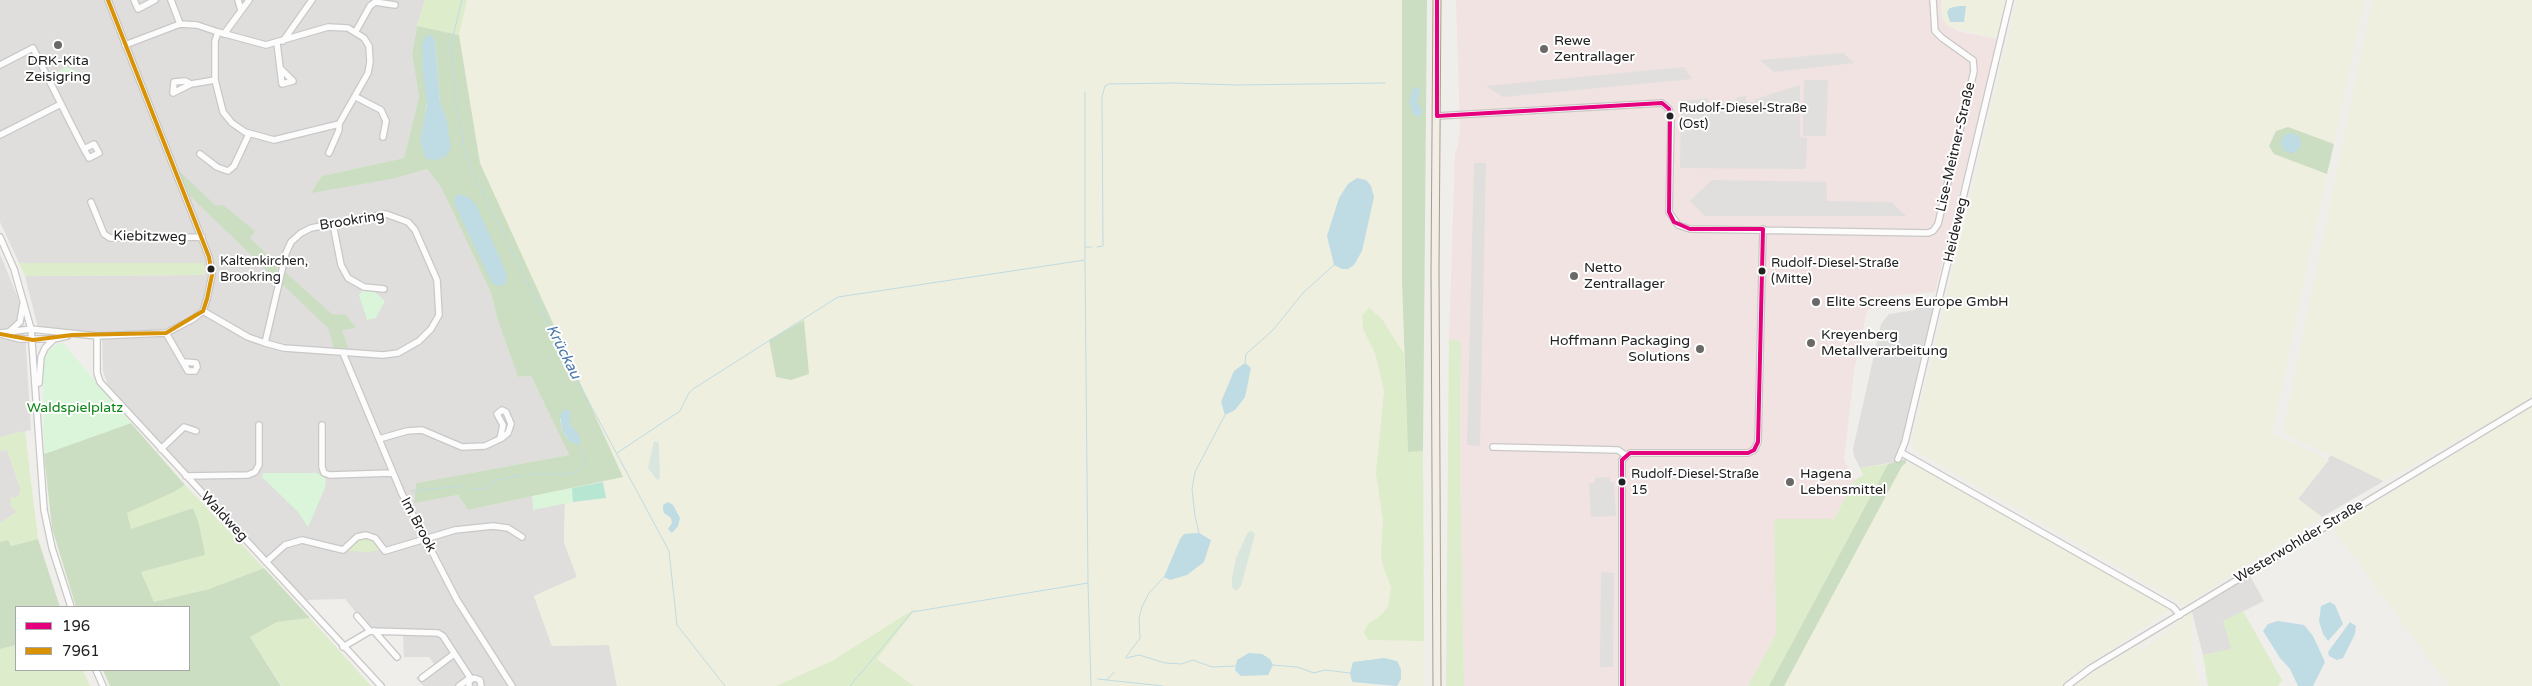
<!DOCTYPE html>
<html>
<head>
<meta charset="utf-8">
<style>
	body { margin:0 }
	#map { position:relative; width:2532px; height:686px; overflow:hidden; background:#f0eeeb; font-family:"Varela Round",sans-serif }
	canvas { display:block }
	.legend { position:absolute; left:15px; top:606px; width:175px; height:65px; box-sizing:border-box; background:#fff; border:1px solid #a7a7a7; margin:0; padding:6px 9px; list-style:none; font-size:15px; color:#222 }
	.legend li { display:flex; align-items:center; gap:10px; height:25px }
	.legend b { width:25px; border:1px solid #a7a7a7 }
</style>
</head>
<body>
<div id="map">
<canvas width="2532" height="686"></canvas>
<ul class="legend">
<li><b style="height:6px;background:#e5007d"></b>196</li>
<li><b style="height:6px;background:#d79205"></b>7961</li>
</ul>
</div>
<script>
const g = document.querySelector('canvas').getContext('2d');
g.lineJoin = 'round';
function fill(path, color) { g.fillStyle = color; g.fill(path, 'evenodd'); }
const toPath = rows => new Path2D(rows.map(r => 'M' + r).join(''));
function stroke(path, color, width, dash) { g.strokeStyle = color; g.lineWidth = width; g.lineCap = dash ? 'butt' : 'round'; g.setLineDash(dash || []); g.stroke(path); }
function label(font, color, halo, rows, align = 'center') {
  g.font = font + ' "Varela Round",sans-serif'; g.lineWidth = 4; g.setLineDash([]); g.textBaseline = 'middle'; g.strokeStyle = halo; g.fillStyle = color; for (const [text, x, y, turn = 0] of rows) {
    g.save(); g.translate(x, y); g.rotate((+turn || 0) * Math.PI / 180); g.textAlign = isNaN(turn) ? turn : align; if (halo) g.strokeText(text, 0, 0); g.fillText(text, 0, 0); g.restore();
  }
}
fill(toPath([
	[0,0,425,0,417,26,412,54,419,97,404,158,322,176,396,178,427,169,442,189,491,293,498,321,518,377,531,376,569,455,416,483,414,502,458,495,468,510,572,488,573,502,565,503,564,542,577,577,534,596,552,646,609,644,617,686,423,686,416,678,434,664,429,657,404,657,403,635,375,636,345,599,305,600,109,388,103,371,102,334,38,328,25,276,205,275,203,263,19,263,0,222],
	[0,254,18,298,25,332,31,430,0,437],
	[1935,305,1899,454,1895,462,1860,468,1854,456,1853,449,1881,324,1889,314,1915,310,1918,306],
	[7,449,20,487,20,494,15,498,17,512,0,523,0,451],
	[2331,455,2384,481,2322,517,2298,499],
	[2250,576,2264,601,2224,621,2232,649,2203,655,2192,612]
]), '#dfdedc');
fill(toPath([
	[1456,0,1941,0,1942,19,1957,31,1998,39,1935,292,1889,296,1867,311,1854,371,1844,460,1855,480,1834,519,1774,519,1776,634,1748,686,1464,686,1460,455,1461,341,1449,340,1455,154,1458,146,1460,131]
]), '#f1e3e1');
fill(toPath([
	[468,0,1402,0,1402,281,1408,452,1423,451,1425,686,1397,686,1401,679,1397,661,1384,658,1353,662,1350,673,1353,682,1377,686,914,686,876,659,915,609,832,661,776,686,617,686,609,645,552,646,534,596,577,577,564,542,565,503,606,498,603,482,623,476,480,163,459,35],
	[1374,197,1369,215,1331,253,1328,247],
	[654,441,658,442,660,478,653,475,648,468],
	[1180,539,1204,562,1187,575,1169,567],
	[1941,0,2007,0,1998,39,1949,27,1942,19],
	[2017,0,2365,0,2334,144,2288,127,2274,154,2327,174,2272,434,2329,460,2298,499,2322,517,2185,605,1914,450,1912,442],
	[2372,0,2532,0,2532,399,2384,481,2283,432],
	[2532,407,2532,686,2449,686,2333,528],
	[1906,463,1914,464,2171,609,2071,676,2062,686,1784,686,1902,465],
	[2192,612,2193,660,2200,686,2073,686,2137,645,2140,652]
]), '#efefdf');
fill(toPath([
	[425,0,467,0,459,35,417,26],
	[19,263,204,263,205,275,25,276],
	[1369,308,1382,319,1404,354,1408,452,1423,451,1424,641,1369,640,1364,633,1368,624,1379,617,1388,607,1391,587,1383,566,1381,554,1383,520,1376,474,1384,391,1375,353,1363,329,1362,315],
	[1449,340,1461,341,1460,455,1464,686,1446,686],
	[25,431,38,539,11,546,8,541,0,542,0,523,17,512,12,508,10,502,11,497,15,498,20,494,20,487,7,449,0,451,0,437],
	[1888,464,1769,686,1748,686,1776,634,1774,519,1834,519,1855,480,1863,475,1860,468],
	[185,485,264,568,209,589,154,602,141,572,204,555,193,508,131,530,127,513,174,492],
	[358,538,373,540,381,550,369,552,348,551],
	[916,608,877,659,914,686,776,686,832,661],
	[2243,611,2282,680,2278,686,2208,686,2203,655,2231,649,2223,621],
	[310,618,371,686,282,686,250,637,277,622],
	[16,645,16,670,83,670,90,686,0,686,0,649]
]), '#ddeccb');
fill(toPath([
	[1402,0,1427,0,1423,451,1408,452,1402,281],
	[417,26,459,35,480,163,623,477,468,510,458,495,414,503,416,483,569,455,531,376,518,377,498,321,491,293,442,189,427,169,396,178,311,193,322,176,404,158,419,97,412,54],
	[435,41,440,103,446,117,420,141,424,124],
	[570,412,570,424,579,436,569,441,562,430,560,419],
	[2288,127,2334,144,2327,174,2274,154,2269,146,2276,131],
	[179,171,216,206,223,205,255,231,250,238,278,265,275,278,189,195],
	[285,272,332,314,346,315,356,328,342,330,349,350,334,349,328,328,282,284],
	[804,320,809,374,791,380,776,377,769,340],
	[131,423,185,485,174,492,127,513,131,529,193,508,199,524,205,555,141,572,154,602,209,589,264,568,310,618,277,622,250,637,281,686,110,686,103,670,189,670,189,607,76,607,52,528,44,454],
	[1906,459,1906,463,1902,466,1784,686,1769,686,1888,464],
	[38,539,60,607,16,607,16,645,0,649,0,542,8,540,11,546]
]), '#cbdec1');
fill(toPath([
	[654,441,658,442,659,446,660,478,657,480,648,468],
	[1252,531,1255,534,1253,542,1241,586,1236,591,1232,587,1232,579,1236,558,1248,532]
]), '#d9e6de');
fill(toPath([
	[66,67,77,71,76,77,58,86,52,75],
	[363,290,375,292,385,301,376,318,367,320,359,295],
	[62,342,131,423,44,454,43,367,46,354,51,348],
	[263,473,317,473,326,479,325,488,308,527,298,512,262,477],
	[572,488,573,502,533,510,532,496]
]), '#daf5da');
fill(toPath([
	[603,482,606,498,573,502,572,488]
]), '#b7e6d2');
fill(toPath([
	[1843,53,1854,63,1774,72,1760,60],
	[1684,67,1692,79,1503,97,1486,86],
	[1804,80,1828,80,1826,136,1803,136],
	[1800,85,1800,137,1807,138,1806,169,1680,168,1681,101,1708,98,1709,106,1736,102,1737,97,1746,96,1746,102,1754,102,1755,99],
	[1474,163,1486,163,1480,446,1467,445],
	[1712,180,1826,182,1827,201,1891,202,1906,216,1705,216,1690,201],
	[1610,477,1610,482,1614,482,1616,516,1591,517,1589,483,1595,482,1595,478],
	[1601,572,1614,573,1613,667,1600,667]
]), '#e0dfde');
fill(toPath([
	[1959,6,1966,6,1964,22,1950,22,1947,12,1950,8],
	[432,35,435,41,440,102,446,117,451,147,447,155,438,160,426,159,420,141,427,104,423,77,422,45,426,36],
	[1418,87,1420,92,1417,102,1423,112,1418,117,1413,114,1409,102,1413,88],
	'2281 143a10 10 0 1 1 20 0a10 10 0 1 1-20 0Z',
	[1357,178,1366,180,1371,186,1374,197,1362,251,1354,265,1348,269,1342,269,1334,265,1327,236,1339,198,1348,184],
	[459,194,468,197,476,204,505,270,507,278,504,285,496,286,491,281,454,203,455,197],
	[1245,363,1251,368,1245,397,1235,410,1225,415,1221,402,1234,371],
	[566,409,570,412,570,424,579,435,581,442,578,445,569,441,562,430,560,414],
	[668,502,673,505,680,518,678,526,672,533,668,529,672,523,671,518,664,513,663,509,663,505],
	[1199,533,1211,540,1204,562,1187,575,1170,580,1164,577,1180,539,1184,534],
	[2330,602,2335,605,2343,624,2328,641,2323,634,2319,621,2321,606],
	[2278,621,2304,625,2313,636,2325,662,2313,686,2298,686,2290,669,2280,658,2263,631,2268,624],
	[2350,622,2356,626,2355,634,2343,658,2337,660,2329,656,2328,652],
	[1249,653,1262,654,1270,659,1273,665,1268,675,1241,676,1235,670,1237,660],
	[1384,658,1397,661,1401,669,1401,679,1397,686,1352,682,1350,673,1353,662]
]), '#bfdbe3');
stroke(toPath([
	[462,0,451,44,456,103,464,148,471,169,561,350,669,551,677,625,725,686],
	[1086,247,1092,247],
	[1097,247,1103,246,1102,97,1105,86,1109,84,1173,83,1236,85,1385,83],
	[1085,261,1088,583],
	[1245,363,1246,354,1273,330,1303,293,1334,265],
	[617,453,680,411,689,393,693,389,838,297,1085,260,1085,92],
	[529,474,571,474,579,471,584,466,585,459,578,445],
	[471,489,483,489,497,480,523,475],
	[411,491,462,486],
	[1199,533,1195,516,1192,489,1195,472,1225,415],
	[1126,657,1140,638,1139,618,1142,607,1149,593,1164,577],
	[1126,658,1139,655,1165,663,1181,664,1193,660,1212,667,1235,666],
	[1273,665,1297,667,1314,673,1325,670,1350,673],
	[1098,679,1107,680,1114,672],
	[1107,680,1163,686],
	[850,686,912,612,1088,583,1091,686]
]), '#bfdbe3', 1);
const minor = toPath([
	[134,0,138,9,155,0],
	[171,0,180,24],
	[238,0,241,10],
	[356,31,370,6,375,2,395,5],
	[224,34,249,0],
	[283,41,312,0],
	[277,43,280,68,282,84,293,81,280,68],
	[125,45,180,24,197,25,218,32,215,41,215,80,223,112,232,123,245,132,274,140,339,124,368,73,370,62,369,46,364,38,348,28,328,27,266,45,218,32],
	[0,65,33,48,61,104,0,135],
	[191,84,185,81,174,82,173,93,191,84,215,80],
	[356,97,381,110,386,121,383,137],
	[61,104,71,124,84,149,89,158,99,153,94,144,84,149],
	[1437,116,1662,103,1669,109,1671,121,1669,212,1678,225,1690,229,1928,233,1933,231,1938,224,1974,71,1973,60,1970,58,1942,38,1935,31,1933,0],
	[329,153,339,130,339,124],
	[200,154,217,167,228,171,234,166,249,134],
	[91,202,104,234,110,238,202,237],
	[333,224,341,265,348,278,364,287,384,289],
	[0,237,14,269,31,329,44,510,52,548,71,607],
	[203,311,248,337,265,343,284,348,383,355,398,353,419,341,431,329,439,315,437,280,415,230,408,222,386,214,311,228,301,233,291,242,286,253,265,343],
	[11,330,20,322,23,304],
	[0,333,31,329,97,336,166,333,193,319,203,311,207,299,212,275,209,257,108,0],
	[166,333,188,371,195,371,197,367,196,363,184,362],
	[0,334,20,339,54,339,67,336],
	[97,336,97,373,100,382,381,686],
	[343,353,402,494,457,600,512,686],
	[39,383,41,357,45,348,54,339],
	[322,425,322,467,324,473,330,475,392,473],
	[379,439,407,431,422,430,462,447,485,446,500,439,502,438,508,433,511,424,509,419,506,412,502,410,497,414,503,425,500,439],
	[1493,447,1618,450,1625,455],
	[161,449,184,427,196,431],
	[1902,453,2173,607,2180,615],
	[1898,459,1905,442,2010,0],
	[186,476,248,475,255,472,259,465,259,425],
	[266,562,285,545,302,540,343,550,357,537,366,535,375,538,385,551,455,530,493,526,508,528,522,537],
	[357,616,370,631],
	[374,631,397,657],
	[343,647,370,631,438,633,443,636,471,679],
	[96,670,103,686],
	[422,678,454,654],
	[459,686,470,678],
	[469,686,469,681,474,678,480,680,481,686],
	[1622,686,1622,460,1630,453,1748,453,1754,450,1758,442,1763,229],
	[2067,686,2091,668,2532,402]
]);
const major = toPath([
	[1437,686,1435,270,1437,0]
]);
stroke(minor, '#c9c8c7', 8);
stroke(major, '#a79c86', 9);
stroke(minor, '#fdfcfc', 5.5);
stroke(major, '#f3ede7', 7);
stroke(toPath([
	[1437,0,1437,116],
	[1437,116,1662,103,1669,109,1670,116,1669,212,1674,222,1690,229,1763,229],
	[1622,686,1622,460,1630,453,1748,453,1754,450,1758,442,1763,229]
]), '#e5007d', 4);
stroke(toPath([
	[0,334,33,340,72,335,166,333,203,311,207,299,212,275,209,257,108,0]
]), '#d79205', 4);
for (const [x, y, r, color] of [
	[58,45,5,"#6a6968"],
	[1544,49,5,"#6a6968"],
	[1670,116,4.5,"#222"],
	[211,269,4.5,"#222"],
	[1762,271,4.5,"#222"],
	[1574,276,5,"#6a6968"],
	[1816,302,5,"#6a6968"],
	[1811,343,5,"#6a6968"],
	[1700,349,5,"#6a6968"],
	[1622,482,4.5,"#222"],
	[1790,482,5,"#6a6968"]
]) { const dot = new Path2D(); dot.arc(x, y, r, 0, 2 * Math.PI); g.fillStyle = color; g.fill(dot); stroke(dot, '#fff', 2); }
label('13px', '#222', '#fff', [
	["Rudolf-Diesel-Straße",1679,109],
	["(Ost)",1679,125],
	["Kaltenkirchen,",220,262],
	["Brookring",220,278],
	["Rudolf-Diesel-Straße",1771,264],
	["(Mitte)",1771,280],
	["Rudolf-Diesel-Straße",1631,475],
	["15",1631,491]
], 'left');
label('14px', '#222', '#fff', [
	["Rewe",1554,41],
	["Zentrallager",1554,57],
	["DRK-Kita",58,61,"center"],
	["Zeisigring",58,77,"center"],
	["Netto",1584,268],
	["Zentrallager",1584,284],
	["Elite Screens Europe GmbH",1826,302],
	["Kreyenberg",1821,335],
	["Metallverarbeitung",1821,351],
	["Hoffmann Packaging",1690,341,"right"],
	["Solutions",1690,357,"right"],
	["Hagena",1800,474],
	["Lebensmittel",1800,490]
], 'left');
label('14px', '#222', '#fff', [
	["Lise-Meitner-Straße",1956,147,-77],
	["Brookring",352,221,-9],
	["Heideweg",1956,230,-77],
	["Kiebitzweg",150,237,1],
	["Waldweg",224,517,47],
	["Im Brook",418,525,62],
	["Westerwohlder Straße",2299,542,-31]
]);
label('14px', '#0c8416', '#fff', [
	["Waldspielplatz",75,408]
]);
label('italic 15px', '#4a7aab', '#fff', [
	["Krückau",563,352,63]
]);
</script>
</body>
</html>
